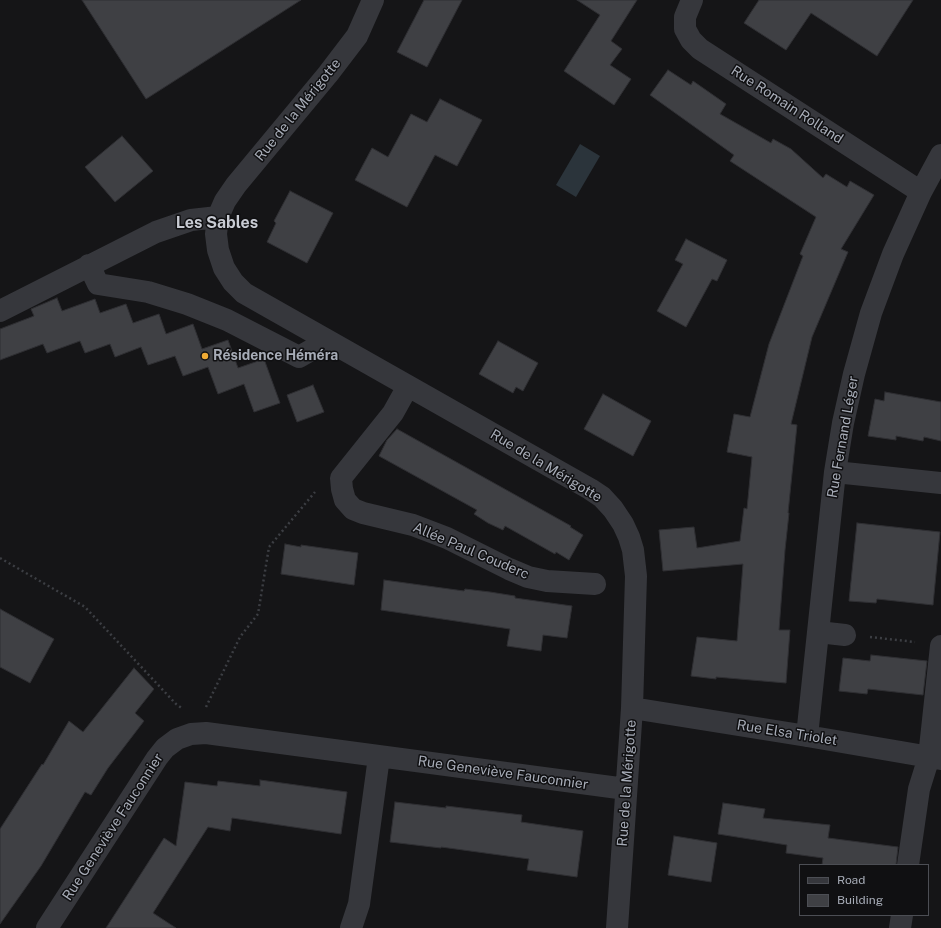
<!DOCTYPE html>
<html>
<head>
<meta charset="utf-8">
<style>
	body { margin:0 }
	#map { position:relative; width:941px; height:928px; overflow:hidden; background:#151517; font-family:"Public Sans",sans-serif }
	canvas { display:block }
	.legend { position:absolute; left:799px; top:864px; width:130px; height:52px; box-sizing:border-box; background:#101012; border:1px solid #4c4e54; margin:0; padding:5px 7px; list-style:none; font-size:12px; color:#a7acb7 }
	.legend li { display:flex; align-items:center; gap:8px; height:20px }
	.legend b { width:20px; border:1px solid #4c4e54 }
</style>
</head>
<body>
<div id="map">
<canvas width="941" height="928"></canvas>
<ul class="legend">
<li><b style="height:5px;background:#36373c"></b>Road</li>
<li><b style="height:11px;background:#3f4044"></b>Building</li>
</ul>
</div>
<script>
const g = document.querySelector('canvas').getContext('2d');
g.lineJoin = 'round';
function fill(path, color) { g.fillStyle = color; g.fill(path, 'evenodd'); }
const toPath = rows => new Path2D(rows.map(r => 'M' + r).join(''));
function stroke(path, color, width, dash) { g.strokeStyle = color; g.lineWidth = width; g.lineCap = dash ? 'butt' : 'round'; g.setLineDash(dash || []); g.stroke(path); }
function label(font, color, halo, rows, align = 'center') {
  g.font = font + ' "Public Sans",sans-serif'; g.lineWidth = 3; g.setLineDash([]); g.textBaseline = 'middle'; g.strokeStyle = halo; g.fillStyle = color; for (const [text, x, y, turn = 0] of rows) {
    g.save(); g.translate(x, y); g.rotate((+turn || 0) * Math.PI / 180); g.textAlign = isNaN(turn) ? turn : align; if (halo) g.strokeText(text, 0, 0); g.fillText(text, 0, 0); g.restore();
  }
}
fill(toPath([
	[580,144,600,156,576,197,556,185]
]), '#2b343b');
const building = toPath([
	[82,0,301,0,146,99,82,0],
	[424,0,462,0,427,67,397,52,424,0],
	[577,0,637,0,611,41,622,49,610,65,631,79,614,105,564,71,600,15,577,0],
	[759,0,913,0,877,56,811,13,786,50,744,23,759,0],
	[668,70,691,85,693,81,726,104,720,114,771,143,773,139,791,149,823,178,826,174,847,187,850,181,874,195,841,249,848,252,812,337,791,424,797,425,788,513,789,513,785,550,779,630,790,630,786,683,716,677,716,679,691,676,697,637,737,641,743,564,663,571,659,530,694,527,697,548,740,541,744,508,747,509,752,457,727,452,734,414,750,417,769,344,803,256,800,254,816,217,730,161,734,155,650,95,668,70],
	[440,99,482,120,457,166,435,155,407,207,355,180,372,148,388,157,411,114,427,122,440,99],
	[122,136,153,171,115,202,85,167,122,136],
	[290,191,333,213,307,263,267,242,276,223,274,221,290,191],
	[686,239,727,260,717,281,712,279,686,327,657,311,683,264,675,260,686,239],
	[57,298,62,311,95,299,100,313,126,304,133,323,159,314,166,334,193,324,202,349,228,340,238,368,264,359,280,403,254,412,244,384,218,394,208,367,183,376,175,356,148,365,141,347,115,357,110,344,85,353,80,341,47,353,43,344,0,360,0,329,34,316,31,309,57,298],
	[498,341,538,363,523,391,516,387,513,393,479,374,498,341],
	[313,385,324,412,297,422,287,395,313,385],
	[885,392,941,402,941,441,924,437,923,441,896,436,896,440,868,436,875,399,884,401,885,392],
	[603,394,651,421,633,456,584,429,603,394],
	[397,429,571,526,570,527,583,535,569,560,556,552,555,554,505,526,503,530,488,523,474,514,477,510,379,456,387,440,397,429],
	[857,523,940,532,933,605,877,599,876,603,849,601,857,523],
	[285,544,301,547,301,545,358,553,354,585,281,574,285,544],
	[384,580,464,591,465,589,490,592,515,596,515,598,572,606,567,638,543,635,541,651,507,646,510,629,381,610,384,580],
	[0,609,54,639,30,683,0,667,0,609],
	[871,655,927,661,923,695,868,689,867,694,839,691,843,658,870,661,871,655],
	[134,668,154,689,135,713,144,721,108,768,91,795,85,792,41,866,0,924,0,829,42,764,43,765,69,721,83,732,134,668],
	[260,780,347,792,341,834,232,818,230,831,208,827,153,913,176,928,106,928,164,838,176,846,185,782,217,786,218,781,260,786,260,780],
	[395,802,446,808,446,806,522,815,521,822,583,831,577,877,527,870,529,859,441,847,441,848,390,842,395,802],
	[723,803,765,809,763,818,830,825,828,838,898,847,896,865,822,865,823,858,786,853,787,845,718,834,723,803],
	[674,836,717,843,711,882,668,875,674,836]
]);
fill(building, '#3f4044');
stroke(building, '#2f2f33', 1);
stroke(toPath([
	[0,558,85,607,176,704,183,709],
	[870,637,915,642],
	[206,707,240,637,258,614,269,547,315,492]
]), '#3c3e43', 2.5, [2, 3]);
stroke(toPath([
	[373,0,357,36,328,74,236,185,225,201,218,217,216,234,218,250,224,268,233,282,244,293,590,489,602,497,613,509,623,524,629,537,633,550,636,576,632,708,617,928],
	[692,0,685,17,685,29,691,40,700,49,921,192],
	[89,265,98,284,148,292,187,304,227,320,299,357,327,341],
	[0,311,156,232,191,220,218,217],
	[408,386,393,413,341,478,342,489,345,500,353,509,363,513,413,525,447,538,509,569,528,577,547,581,595,584],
	[835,472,941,483],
	[818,632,845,635],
	[632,708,807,736,941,759],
	[807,736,835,472,843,423,854,374,871,313,893,254,921,192,941,155],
	[908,865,919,789,929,757,941,646],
	[47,928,157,758,165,748,177,739,191,734,206,733,626,789],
	[351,928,359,904,379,757],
	[900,928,902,915]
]), '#36373c', 22);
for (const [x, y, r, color] of [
	[205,356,4,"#f0ab34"]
]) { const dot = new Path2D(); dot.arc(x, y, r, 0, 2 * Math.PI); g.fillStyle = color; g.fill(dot); stroke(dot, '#101012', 1.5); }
label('14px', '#a7acb7', '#101012', [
	["Rue Romain Rolland",787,105,33],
	["Rue de la Mérigotte",298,110,-51],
	["Rue Fernand Léger",843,437,-80],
	["Rue de la Mérigotte",546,466,31],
	["Allée Paul Couderc",471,551,23],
	["Rue Elsa Triolet",787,733,9],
	["Rue Geneviève Fauconnier",503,773,8],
	["Rue de la Mérigotte",627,783,-86],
	["Rue Geneviève Fauconnier",113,827,-57]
]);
label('bold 14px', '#a7acb7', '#101012', [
	["Résidence Héméra",213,356]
], 'left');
label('bold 16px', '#c8cbd3', '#101012', [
	["Les Sables",217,223]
]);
</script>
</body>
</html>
